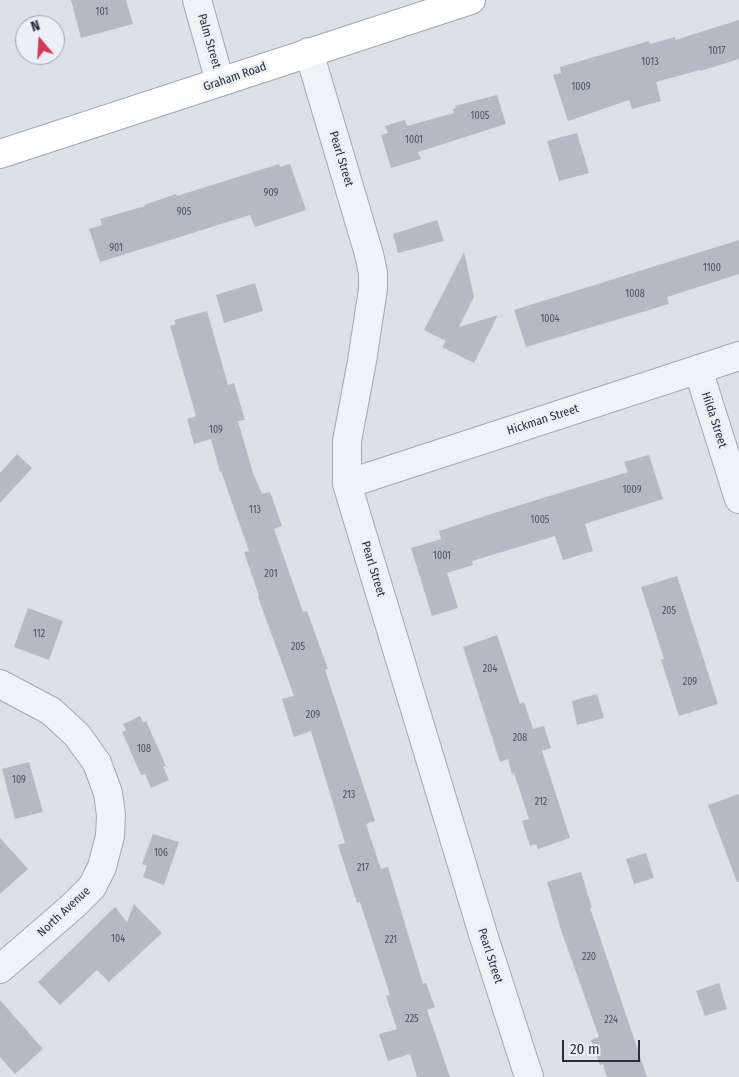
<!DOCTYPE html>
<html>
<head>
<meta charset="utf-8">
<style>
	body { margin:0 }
	#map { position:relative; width:739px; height:1077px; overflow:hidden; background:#dce1e7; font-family:"Fira Sans Condensed",sans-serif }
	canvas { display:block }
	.north { position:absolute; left:15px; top:15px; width:50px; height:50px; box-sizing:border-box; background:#ecf0f5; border:1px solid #9ca3ac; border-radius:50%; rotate:342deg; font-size:14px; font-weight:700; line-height:20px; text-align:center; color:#252f3f }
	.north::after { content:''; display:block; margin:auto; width:18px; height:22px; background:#d53955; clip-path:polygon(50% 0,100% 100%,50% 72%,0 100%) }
	.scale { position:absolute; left:562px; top:1040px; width:78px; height:22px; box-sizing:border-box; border:2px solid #252f3f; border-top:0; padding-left:6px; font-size:15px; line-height:18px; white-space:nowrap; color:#252f3f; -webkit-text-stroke:4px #ecf0f5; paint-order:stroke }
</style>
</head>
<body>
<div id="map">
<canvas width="739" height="1077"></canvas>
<div class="north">N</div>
<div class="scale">20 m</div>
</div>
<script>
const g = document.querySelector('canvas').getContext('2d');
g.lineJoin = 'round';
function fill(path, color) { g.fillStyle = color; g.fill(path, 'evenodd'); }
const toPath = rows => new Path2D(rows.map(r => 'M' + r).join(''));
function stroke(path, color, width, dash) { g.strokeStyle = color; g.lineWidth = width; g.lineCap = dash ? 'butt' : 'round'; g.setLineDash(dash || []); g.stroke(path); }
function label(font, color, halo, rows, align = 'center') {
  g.font = font + ' "Fira Sans Condensed",sans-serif'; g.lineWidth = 5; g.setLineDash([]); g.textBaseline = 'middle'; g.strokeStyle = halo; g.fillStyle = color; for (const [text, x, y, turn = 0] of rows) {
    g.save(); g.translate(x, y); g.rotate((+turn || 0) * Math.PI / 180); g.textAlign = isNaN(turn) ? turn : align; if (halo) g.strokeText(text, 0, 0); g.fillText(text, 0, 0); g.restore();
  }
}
fill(toPath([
	[71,0,126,0,133,24,81,38],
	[739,20,739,59,700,71,700,70,656,82,661,101,632,109,629,100,568,121,553,75,561,73,560,67,649,41,650,44,675,37,675,40],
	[497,95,506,124,418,152,421,159,391,168,381,135,388,133,385,126,405,120,407,126,454,113,453,109,456,108,455,106],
	[577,133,589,173,559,181,547,141],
	[279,164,280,167,290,164,306,210,255,227,250,215,100,262,89,229,102,225,100,219,145,206,144,205,176,194,177,196],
	[437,220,444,241,398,253,393,234],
	[739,240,739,274,667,297,669,304,526,347,514,310],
	[464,252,474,297,459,327,498,315,474,363,442,347,446,341,424,330],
	[255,283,263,311,224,323,216,295],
	[207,311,228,385,234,383,245,420,238,421,253,473,262,494,270,492,282,526,274,529,303,612,307,611,328,669,325,670,375,821,366,824,381,869,388,867,423,984,426,983,435,1007,427,1010,450,1077,417,1077,410,1054,388,1061,379,1034,397,1029,386,996,390,995,360,902,357,903,338,845,345,843,311,731,294,737,282,699,294,696,258,597,259,596,244,552,249,551,221,471,220,472,211,439,194,444,187,419,196,416,170,326,176,324,174,320],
	[17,454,32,468,0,503,0,473],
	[649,455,663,499,585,524,593,551,563,560,555,536,472,561,473,565,447,573,458,608,432,616,411,548,441,539,439,531,494,513,628,472,624,462],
	[677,576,718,704,679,716,661,660,664,659,641,587],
	[28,608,63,621,49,660,14,647],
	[497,635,520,704,524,702,533,729,544,726,551,748,542,751,570,838,538,849,536,844,530,846,522,821,529,819,514,773,512,774,508,759,500,762,463,647],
	[597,694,604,718,577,725,572,701],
	[140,716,143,722,146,721,166,766,163,767,169,780,151,788,145,774,141,775,122,732,126,730,123,724],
	[29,762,43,812,15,819,2,769],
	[739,794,739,882,737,882,708,805],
	[153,834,179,842,164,885,143,877,147,866,142,864],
	[0,838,28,869,0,894],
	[646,853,654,878,634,884,626,859],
	[581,872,592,908,590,908,647,1077,607,1077,603,1064,600,1065,591,1040,599,1037,561,930,547,882],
	[134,904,162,933,109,982,97,970,60,1005,38,982,115,907,127,922],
	[719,983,727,1009,705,1016,696,991],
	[0,1000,43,1049,15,1074,0,1057]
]), '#b3bac4');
const minor = toPath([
	[197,0,220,82],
	[309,52,369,254,373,273,373,289,362,361,347,441,347,484,483,934,529,1077],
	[698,369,739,499],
	[347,484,739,356],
	[0,684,51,711,77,735,97,763,108,793,111,815,110,836,102,867,92,887,73,906,0,969]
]);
const major = toPath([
	[0,154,471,0]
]);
stroke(minor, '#a1a8b1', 30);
stroke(major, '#9ba6b4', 30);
stroke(minor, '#eff2f6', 28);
stroke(major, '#fff', 28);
label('10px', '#485260', null, [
	["101",102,12],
	["1017",717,51],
	["1013",650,62],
	["1009",581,87],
	["1005",480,116],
	["1001",414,140],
	["909",271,193],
	["905",184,212],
	["901",116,248],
	["1100",712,268],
	["1008",635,294],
	["1004",550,319],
	["109",216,430],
	["1009",632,490],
	["113",255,510],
	["1005",540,520],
	["1001",442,556],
	["201",271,574],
	["205",669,611],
	["112",39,634],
	["205",298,647],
	["204",490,669],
	["209",690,682],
	["209",313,715],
	["208",520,738],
	["108",144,749],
	["109",19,780],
	["213",349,795],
	["212",541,802],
	["106",161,853],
	["217",363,868],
	["104",118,939],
	["221",391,940],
	["220",589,957],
	["225",412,1019],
	["224",611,1020]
]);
label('12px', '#252f3f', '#ecf0f5', [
	["Palm Street",209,41,74],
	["Graham Road",235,77,-19],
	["Pearl Street",341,159,73],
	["Hickman Street",543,420,-18],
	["Hilda Street",714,420,72],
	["Pearl Street",373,569,73],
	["North Avenue",64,912,-43],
	["Pearl Street",490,956,72]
]);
</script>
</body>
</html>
